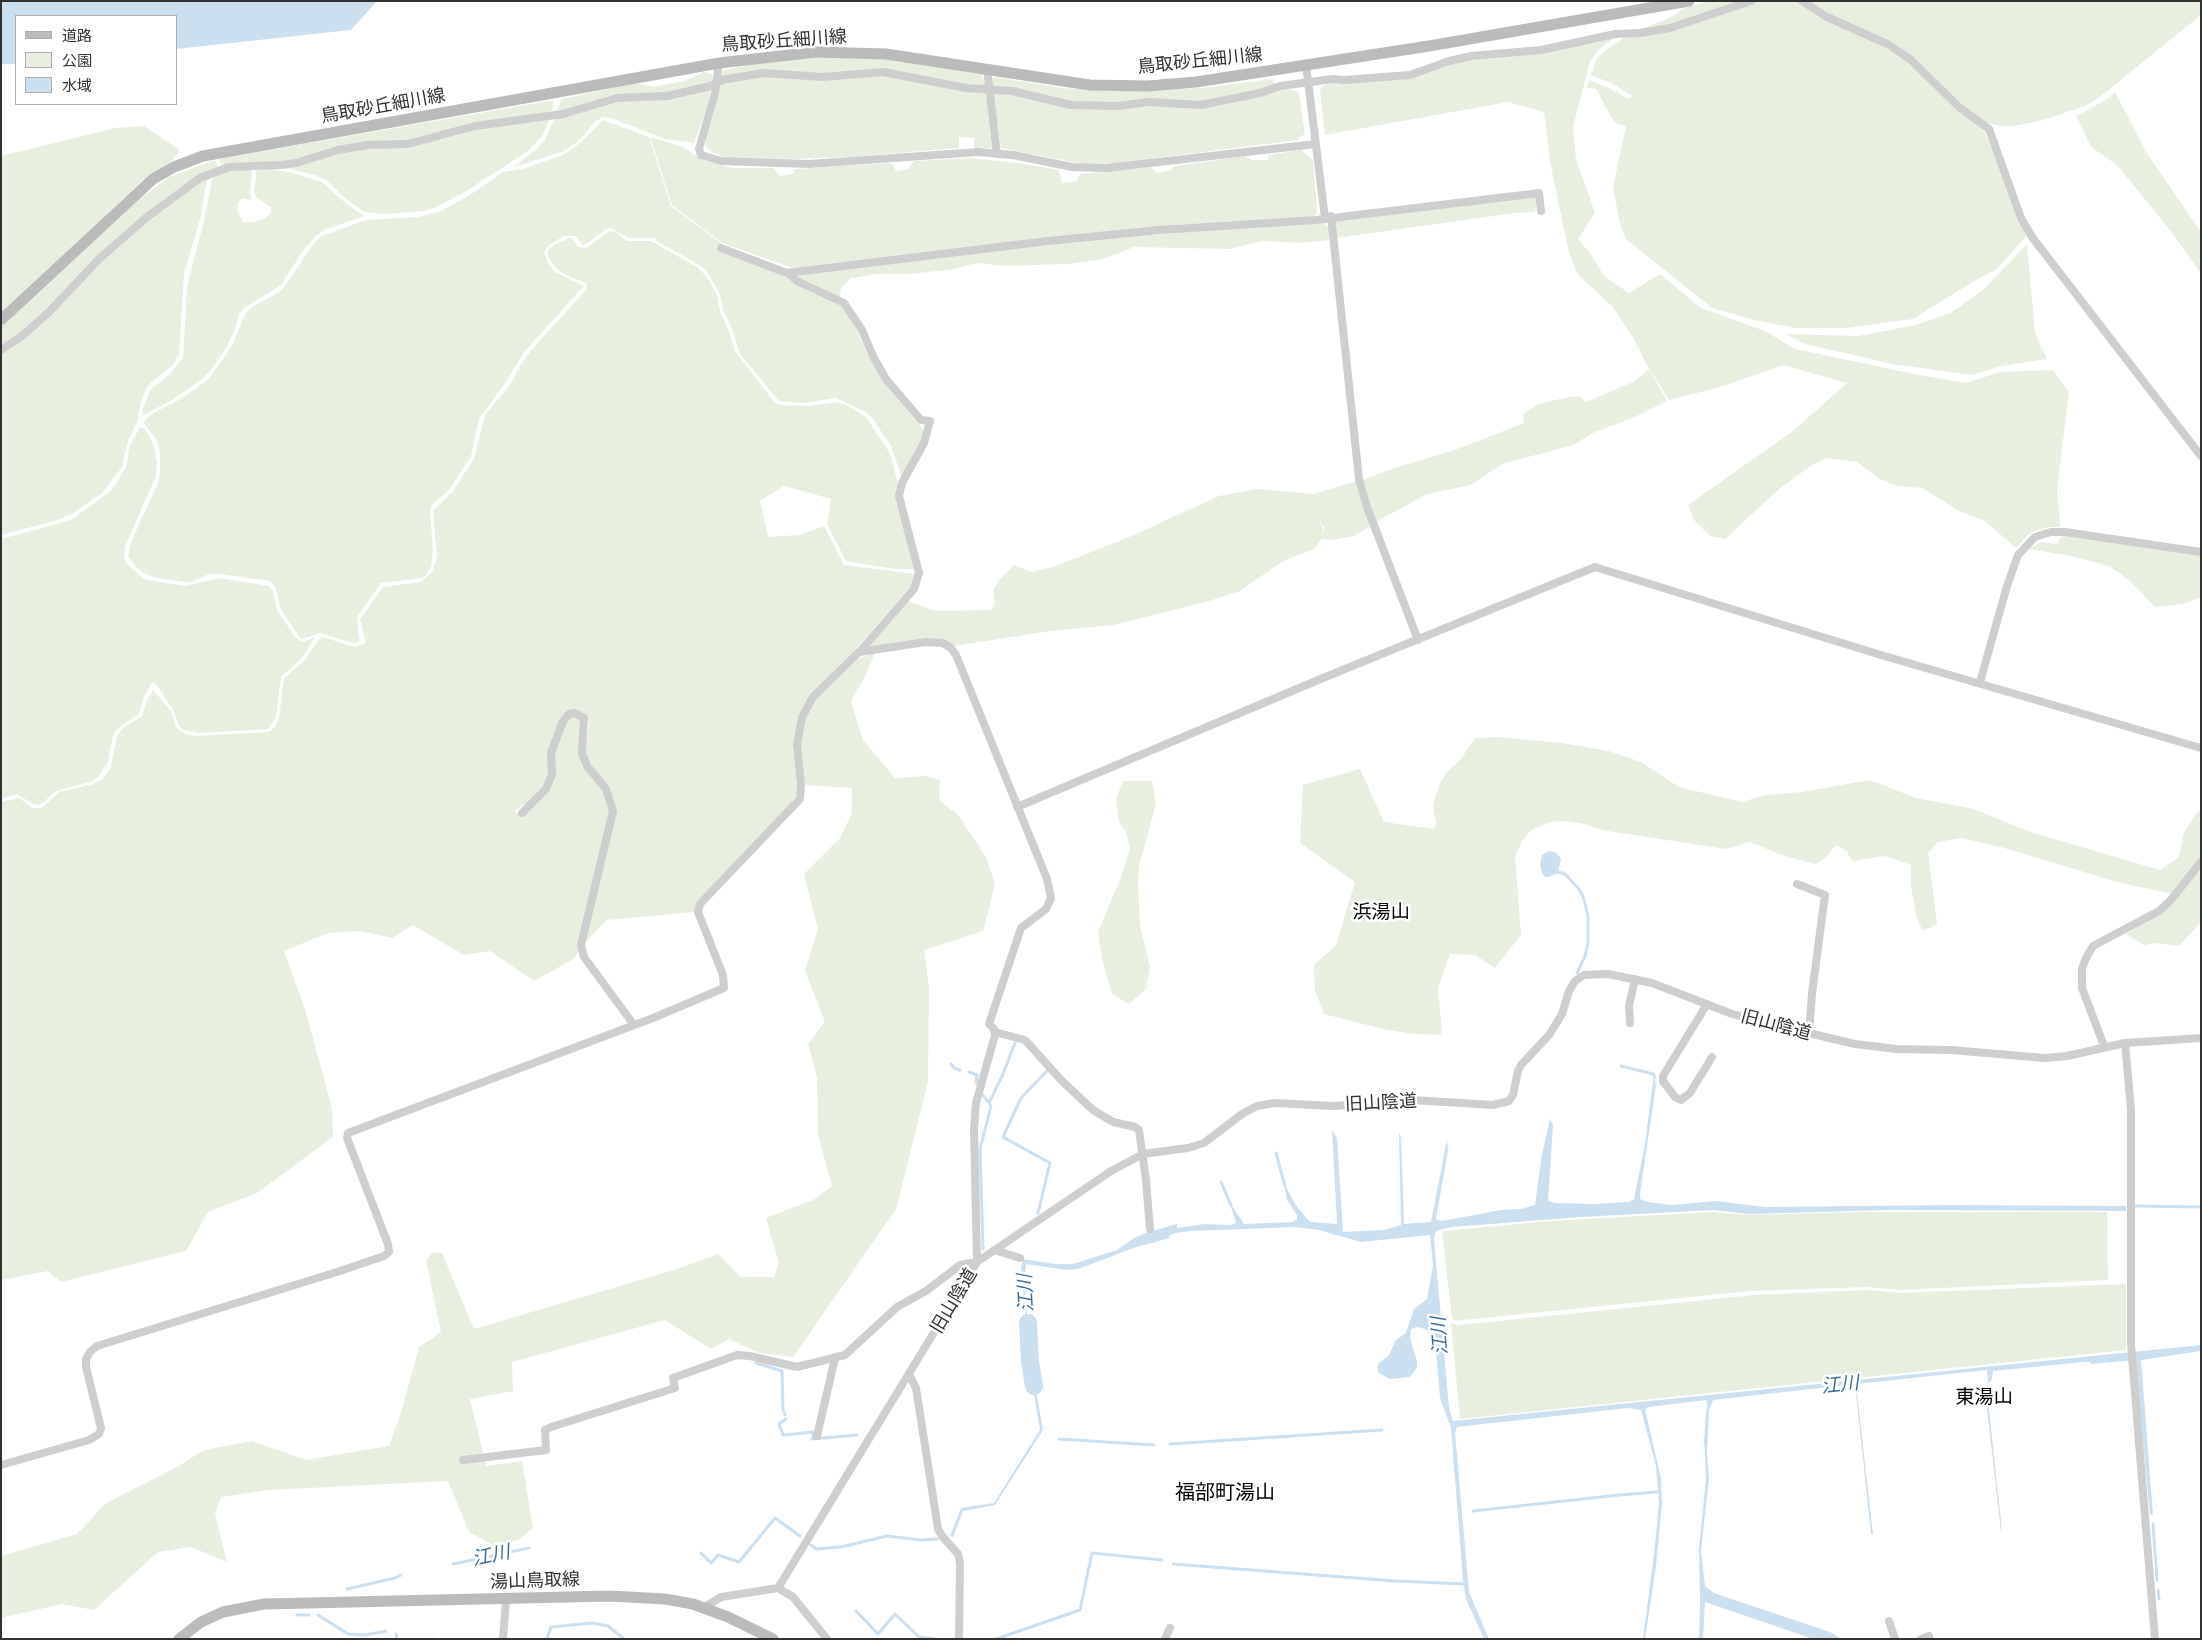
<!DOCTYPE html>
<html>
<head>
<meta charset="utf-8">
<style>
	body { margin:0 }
	#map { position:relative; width:2202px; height:1640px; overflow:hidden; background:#fff; font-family:"Alegreya Sans","Noto Sans JP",sans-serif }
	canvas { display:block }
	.frame { position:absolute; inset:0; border:2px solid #313131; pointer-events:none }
	.legend { position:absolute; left:15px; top:15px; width:162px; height:90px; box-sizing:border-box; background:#fff; border:1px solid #adadad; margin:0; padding:6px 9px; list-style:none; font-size:15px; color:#313131 }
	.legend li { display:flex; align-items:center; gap:10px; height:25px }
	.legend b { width:25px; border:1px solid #adadad }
</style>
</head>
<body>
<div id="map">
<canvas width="2202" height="1640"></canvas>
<div class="frame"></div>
<ul class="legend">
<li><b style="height:6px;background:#bbb"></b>道路</li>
<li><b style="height:14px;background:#e7efdf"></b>公園</li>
<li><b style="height:14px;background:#cadff0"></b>水域</li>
</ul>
</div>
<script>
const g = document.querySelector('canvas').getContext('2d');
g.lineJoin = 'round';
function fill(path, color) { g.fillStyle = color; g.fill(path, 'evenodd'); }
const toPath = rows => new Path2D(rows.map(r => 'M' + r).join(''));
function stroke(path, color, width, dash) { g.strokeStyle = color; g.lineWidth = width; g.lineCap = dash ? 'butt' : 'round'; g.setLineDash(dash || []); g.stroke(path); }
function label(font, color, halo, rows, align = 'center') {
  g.font = font + ' "Alegreya Sans","Noto Sans JP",sans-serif'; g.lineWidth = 5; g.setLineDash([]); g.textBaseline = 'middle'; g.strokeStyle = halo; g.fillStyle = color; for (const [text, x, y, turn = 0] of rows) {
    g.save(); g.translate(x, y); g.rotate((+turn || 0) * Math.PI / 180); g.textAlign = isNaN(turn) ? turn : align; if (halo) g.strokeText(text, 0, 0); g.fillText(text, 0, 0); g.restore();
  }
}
fill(toPath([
	[1745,1,1693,20,1633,32,1667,19,1685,8,1705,2],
	[1758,1,1797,1,1817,14,1901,56,1985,132,2027,235,1997,269,1976,280,1913,319,1846,328,1796,328,1758,321,1712,308,1626,239,1620,224,1613,187,1626,127,1614,122,1596,89,1587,88,1589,80,1609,88,1629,99,1632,96,1613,84,1591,75,1597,58,1607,49,1627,36],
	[1807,1,2201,1,2201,15,2097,99,2085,106,2040,121,2014,126,2001,126,1983,122,1964,106,1916,60,1829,15],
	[1618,35,1600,48,1590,61,1573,127,1576,159,1595,213,1578,239,1590,253,1604,276,1629,293,1660,274,1701,308,1765,331,1795,349,1914,374,1966,383,2000,372,2053,370,2069,392,2057,490,2060,527,2048,527,2035,531,2028,535,2016,548,1985,521,1957,510,1922,488,1897,486,1880,479,1857,462,1827,458,1812,465,1779,489,1725,539,1710,536,1694,520,1688,505,1793,431,1847,383,1783,365,1724,386,1669,400,1645,362,1634,339,1612,306,1578,275,1569,253,1550,162,1544,112,1508,102,1325,135,1320,93,1321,87,1327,84,1394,78,1448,63],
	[821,57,900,60,982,74,986,88,896,72,827,75,806,74,721,79,723,70,761,63],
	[704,72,712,74,714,82,683,92,643,97,556,114,562,99,636,83,653,87,684,81],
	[881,73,986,92,992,148,974,148,974,138,959,137,959,148,849,157,784,159,724,157,713,153,706,147,706,137,715,109,720,83,753,76],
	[995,77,1062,88,1110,91,1201,88,1273,79,1274,85,1277,86,1214,102,1120,104,1070,103,993,88,991,79],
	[711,87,707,107,694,143,665,139,611,118,603,117,596,121,577,142,564,151,512,168,537,149,545,140,555,117,602,103],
	[1281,87,1299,92,1305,134,1298,138,1298,140,1116,163,1097,164,1078,163,1001,148,993,92,1059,102,1195,106],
	[2115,92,2148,155,2201,232,2201,274,2174,235,2117,165,2091,147,2076,116,2106,100],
	[554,100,551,114,396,143,304,159,223,166,218,159],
	[550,117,543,135,528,151,465,192,434,208,424,211,383,214,365,212,347,200,326,180,314,175,281,167,323,156],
	[603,120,649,137,671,206,722,244,715,247,779,273,793,283,834,302,844,308,852,320,866,351,886,385,923,429,924,436,902,478,891,446,872,418,866,412,836,398,803,403,780,401,776,398,740,354,732,329,723,311,720,294,706,270,698,264,658,242,655,238,628,238,611,228,606,229,583,246,576,236,564,236,549,245,544,252,549,265,555,272,584,286,524,352,506,382,479,419,471,456,449,490,433,504,430,510,433,551,431,567,426,575,422,578,381,583,358,615,357,622,360,641,356,643,349,642,320,633,303,639,300,638,281,610,275,586,270,581,219,574,209,574,192,582,184,582,156,578,140,571,128,556,131,542,158,483,160,471,160,454,157,441,144,423,146,419,155,412,177,401,197,388,208,379,231,348,245,314,252,307,278,293,285,286,314,243,322,236,366,220,417,217,439,212,470,195,503,172,526,168,565,154,580,143],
	[144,126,180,150,168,166,142,181,1,313,1,156,115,128],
	[650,137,683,147,702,160,732,168,774,168,780,176,792,174,795,169,889,163,893,165,896,171,908,169,914,161,971,158,1019,163,1059,170,1062,183,1077,181,1080,174,1151,167,1157,173,1171,170,1175,166,1245,156,1251,160,1268,160,1268,155,1301,150,1313,160,1317,210,1316,215,1311,217,1172,225,1170,227,802,268,792,268,722,243,672,205],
	[215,160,218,168,150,213,49,309,1,348,1,327,137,201,169,177],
	[257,167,293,173,322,182,343,201,364,216,324,230,317,235,304,249,281,285,244,308,239,314,235,330,227,346,211,370,201,380,172,400,142,416,142,410,151,389,169,375,183,358,187,287,204,221,213,174,228,168,252,169,250,192,252,198,251,200,242,198,238,203,237,210,243,222,255,222,266,218,271,212,271,207,256,198,254,191],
	[209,175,205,189,201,216,184,273,179,353,174,364,147,386,141,402,137,422,128,441,122,467,102,493,74,513,58,520,1,535,1,353,147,220],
	[1534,197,1537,199,1535,212,1515,213,1336,238,1334,219],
	[1323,223,1329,227,1329,240,1302,243,1262,241,1230,249,1134,247,1104,259,1068,264,1005,266,976,263,955,269,911,274,878,274,851,278,841,288,840,297,794,276,1043,244,1174,232],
	[610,231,616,232,627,241,651,241,697,267,707,277,717,295,720,312,725,321,735,351,775,403,780,405,809,406,837,402,847,405,866,417,891,455,896,477,899,484,914,569,895,569,846,561,827,524,831,499,784,486,760,501,768,537,799,535,824,526,844,565,915,574,912,585,847,659,815,690,798,716,793,746,798,797,696,905,695,912,606,920,583,945,615,810,586,755,589,722,585,715,575,710,562,718,545,786,528,804,522,805,515,811,522,818,550,790,555,777,554,756,567,719,574,716,580,719,585,768,605,794,610,811,580,951,572,960,534,981,490,951,464,955,413,925,392,938,360,931,328,933,284,951,305,1009,332,1108,333,1137,257,1193,208,1212,186,1251,61,1282,48,1271,1,1280,1,802,19,798,33,808,41,808,60,792,93,784,102,779,110,770,117,736,124,727,142,716,147,700,153,690,171,711,176,727,187,735,196,736,269,732,275,727,279,718,284,678,305,660,319,639,323,637,351,646,358,646,366,643,360,619,383,587,421,582,432,572,437,558,433,511,452,492,474,459,485,415,510,385,521,364,533,348,587,289,586,283,566,275,555,267,548,257,548,250,554,245,571,237,578,247,586,248],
	[2027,244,2035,333,2047,359,2002,366,1972,375,1892,364,1805,344,1785,334,1858,336,1916,325,1950,313,1982,291],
	[1649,369,1667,401,1637,416,1593,433,1573,445,1502,464,1471,485,1427,494,1376,522,1363,480,1391,469,1452,451,1524,423,1523,414,1539,404,1564,398,1579,396,1586,402,1635,381],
	[140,427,145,429,153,443,157,463,156,476,126,544,124,555,125,561,130,567,146,580,185,586,220,578,269,586,273,591,277,610,296,638,303,642,315,637,301,659,281,677,276,717,268,729,199,733,183,730,179,726,173,710,156,684,152,682,143,699,139,714,118,728,113,736,108,762,99,776,91,782,55,791,43,803,38,805,33,804,17,794,1,799,1,539,71,520,111,491,127,465,129,448],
	[1357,481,1371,526,1354,536,1334,540,1322,539,1324,528,1319,519,1323,530,1322,539,1314,549,1283,561,1240,591,1209,601,1114,625,1050,631,954,646,932,639,897,642,865,649,908,601,936,611,992,610,995,603,993,590,1000,579,1014,565,1032,572,1056,566,1134,535,1219,496,1257,489,1313,494],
	[2065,535,2201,555,2201,597,2183,604,2155,607,2129,580,2109,566,2071,556,2029,549,2041,542,2057,544,2060,538],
	[875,653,866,674,851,702,863,740,895,778,925,776,940,780,939,800,958,815,986,857,995,884,983,931,924,950,929,989,928,1081,896,1209,793,1357,759,1353,729,1339,711,1349,665,1320,512,1362,513,1391,470,1399,486,1466,522,1461,533,1528,519,1540,491,1544,469,1532,448,1481,269,1490,221,1497,215,1514,227,1562,191,1547,158,1552,94,1610,62,1604,1,1618,1,1556,77,1534,106,1503,177,1467,204,1450,252,1441,306,1460,389,1446,403,1406,419,1347,441,1332,426,1261,432,1252,442,1253,474,1329,674,1270,718,1254,741,1277,774,1277,779,1263,766,1218,815,1199,832,1186,818,1135,817,1077,808,1044,825,1022,805,971,818,929,804,874,840,838,852,813,852,788,804,785,800,750,804,719,820,694,848,666,857,659],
	[1496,737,1562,743,1609,751,1641,762,1679,787,1742,802,1765,795,1802,792,1870,780,1916,798,1974,809,2030,832,2160,870,2179,857,2184,832,2198,811,2201,812,2201,857,2172,894,2117,882,2001,847,1961,838,1938,842,1928,853,1937,924,1923,931,1917,919,1911,887,1911,865,1885,856,1852,861,1846,850,1836,845,1825,858,1816,864,1784,856,1750,842,1726,849,1601,830,1584,824,1563,821,1551,822,1531,830,1522,841,1515,856,1521,935,1495,968,1475,955,1450,954,1438,988,1442,1035,1413,1034,1383,1029,1324,1014,1315,990,1314,965,1336,945,1355,882,1300,843,1303,785,1360,769,1384,822,1434,829,1436,823,1433,805,1439,785,1447,772,1461,759,1475,738],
	[1123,781,1152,781,1156,804,1139,866,1138,883,1140,925,1150,967,1146,989,1129,1004,1112,994,1102,959,1098,932,1121,877,1130,849,1126,832,1119,822,1116,799],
	[2201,867,2201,922,2179,946,2157,943,2144,945,2126,934,2167,909],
	[1712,1212,1749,1215,1861,1212,2107,1212,2108,1280,1900,1290,1868,1287,1751,1291,1463,1320,1456,1321,1452,1318,1442,1231,1550,1221],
	[2126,1284,2126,1350,1460,1419,1451,1323,1459,1325,1754,1295,1868,1290,1901,1293]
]), '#e7efdf');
fill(toPath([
	[1,1,377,1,351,30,176,49,176,16,16,16,16,64,1,64],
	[1549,851,1557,853,1561,859,1558,873,1549,877,1545,877,1542,873,1540,865,1542,855],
	[1654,1074,1656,1086,1640,1193,1640,1199,1648,1202,1671,1205,1716,1201,1765,1207,1951,1205,2126,1206,2126,1211,1890,1210,1749,1214,1713,1210,1581,1217,1452,1227,1438,1230,1435,1233,1434,1239,1449,1408,1453,1421,2201,1345,2201,1351,2141,1360,2153,1515,2150,1515,2135,1360,2091,1364,2091,1362,2084,1362,1993,1371,1992,1379,1988,1384,1987,1390,2002,1531,2001,1531,1985,1391,1988,1382,1987,1370,1856,1384,1873,1534,1871,1534,1855,1384,1713,1400,1709,1411,1707,1453,1709,1479,1701,1551,1705,1586,1714,1593,1830,1632,1842,1639,1813,1639,1705,1602,1703,1639,1699,1639,1700,1603,1699,1549,1706,1478,1704,1440,1707,1402,1706,1400,1649,1407,1645,1409,1661,1478,1662,1504,1656,1567,1645,1639,1643,1639,1654,1554,1659,1503,1656,1466,1641,1410,1628,1408,1457,1427,1455,1433,1469,1592,1489,1639,1484,1639,1466,1599,1463,1580,1451,1428,1440,1398,1435,1337,1425,1329,1417,1327,1411,1329,1410,1338,1417,1361,1417,1368,1410,1377,1390,1379,1379,1373,1377,1367,1379,1363,1389,1355,1396,1340,1406,1333,1414,1309,1427,1299,1433,1266,1430,1235,1361,1242,1319,1230,1295,1227,1191,1231,1175,1233,1169,1236,1170,1238,1136,1247,1078,1269,1067,1270,1026,1264,1025,1272,1026,1309,1031,1347,1028,1347,1021,1269,1023,1259,1055,1264,1073,1264,1117,1250,1134,1238,1145,1233,1177,1224,1177,1228,1204,1224,1230,1225,1236,1223,1229,1201,1244,1224,1293,1222,1297,1219,1297,1215,1287,1200,1284,1183,1295,1204,1308,1220,1312,1222,1337,1224,1332,1130,1337,1138,1343,1232,1384,1230,1401,1225,1399,1133,1401,1137,1404,1224,1431,1222,1447,1139,1448,1151,1436,1219,1442,1221,1501,1210,1521,1209,1535,1205,1542,1154,1550,1119,1553,1125,1548,1201,1555,1203,1592,1204,1629,1202,1634,1199,1645,1144],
	[1031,1363,1043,1430,995,1505,963,1511,953,1537,950,1536,961,1508,994,1503,1040,1430,1029,1364]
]), '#cadff0');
stroke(toPath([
	[1554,871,1565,874,1578,888,1583,896,1588,916,1588,943,1585,956,1577,973],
	[951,1064,954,1068,960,1070],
	[1621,1066,1653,1074,1655,1077],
	[969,1072,977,1075,976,1083],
	[983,1095,991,1106,980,1149,983,1249],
	[989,1103,1003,1074,1015,1043],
	[1276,1153,1285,1186],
	[1221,1182,1231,1205],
	[2135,1206,2201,1207],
	[1038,1213,1050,1163,1003,1137,1021,1098,1047,1071],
	[756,1363,782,1371,783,1409,785,1415],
	[786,1419,779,1424,783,1435,814,1432,812,1439,857,1435],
	[1059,1439,1154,1445],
	[1170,1444,1382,1430],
	[1473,1511,1619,1495,1657,1492],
	[2153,1524,2157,1580],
	[811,1545,816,1549,841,1547,887,1536,921,1540,937,1539],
	[701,1553,711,1563,718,1555,739,1562,775,1518,800,1536],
	[453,1564,529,1548],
	[1173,1564,1395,1581,1466,1584],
	[347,1589,395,1578,401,1575],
	[2158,1590,2159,1599],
	[856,1611,878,1634,895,1614,919,1637,935,1639],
	[297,1615,309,1615],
	[318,1615,348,1634,365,1635,386,1631],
	[396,1634,397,1639],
	[432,1639,434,1639],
	[547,1639,551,1627,592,1623,608,1626,624,1639],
	[996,1639,1080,1610,1092,1553,1162,1560]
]), '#cadff0', 3);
stroke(toPath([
	[1028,1323,1030,1362,1034,1386]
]), '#cadff0', 18);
stroke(toPath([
	[1802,1,1825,16,1889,45,1910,59,1959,107,1989,129,2021,218,2032,237,2201,456],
	[719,63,715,93,699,149,701,155,721,161,809,164,978,152,1013,155,1072,167,1106,168,1316,144],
	[1306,65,1325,218],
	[987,69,997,154],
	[1331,216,1359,479,1367,507,1418,640],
	[787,273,1048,241,1159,230,1316,220,1539,193,1541,211],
	[1,350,22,336,49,312,99,259,147,217,200,178,229,167,281,165,296,163,338,150,367,145,408,144,475,126,563,114,617,98,667,96,711,86,722,80,763,73,823,77,883,72,966,88,1012,91,1071,105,1118,106,1149,102,1201,105,1260,93,1280,86,1333,79,1344,80,1410,75,1449,61,1471,56,1541,50,1615,34,1640,33,1670,28,1751,1],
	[1980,682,2007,586,2018,555,2035,537,2051,532,2065,532,2201,552],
	[1017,807,1323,678,1595,567,1881,655,2201,748],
	[522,813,546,789,552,774,551,753,563,721,569,714,575,713,584,718,582,753,587,766,606,789,613,811,581,945,584,957,634,1025],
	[1797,884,1825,895,1812,993,1809,1034],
	[1707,1004,1663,1076,1663,1081,1675,1097,1681,1100,1690,1093,1712,1057],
	[1630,1023,1629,1006,1635,979],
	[995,1032,1025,1040,1062,1081,1093,1110,1113,1122,1135,1127,1139,1130,1146,1180,1150,1229],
	[2125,1043,2131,1110,2131,1344,2155,1639],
	[2104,1046,2082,988,2082,969,2086,958,2093,946,2159,911,2170,901,2201,862],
	[994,1250,1020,1258],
	[909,1374,916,1388,938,1529,942,1536,958,1554,960,1563,959,1639],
	[817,1436,835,1358],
	[463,1460,546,1450,545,1430,551,1427,675,1388,673,1378,737,1355,750,1356,797,1367,845,1355,897,1307,926,1291,960,1265,977,1262,974,1128,976,1103,995,1035,994,1029,989,1024,1021,928,1046,909,1051,898,1047,879,956,655,951,648,943,643,926,642,859,652],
	[1,1465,89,1440,99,1434,101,1428,86,1367,86,1359,90,1352,97,1346,337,1272,384,1256,389,1252,388,1244,347,1138,348,1133,653,1018,724,988,723,975,698,912,700,904,800,799,801,786,797,745,802,717,813,697,862,649,914,589,919,573,899,496,902,483,924,443,930,421,921,420,886,379,873,356,862,330,844,303,797,281,787,273,721,248],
	[778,1588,793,1597,827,1639],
	[705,1607,721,1597,778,1588,977,1262,1111,1171,1143,1154,1188,1148,1204,1143,1242,1114,1257,1106,1275,1103,1334,1106,1412,1100,1493,1105,1509,1101,1513,1095,1518,1071,1521,1065,1549,1035,1562,1014,1569,991,1575,981,1584,975,1608,974,1652,983,1732,1014,1762,1022,1855,1044,1896,1049,1951,1050,2045,1058,2067,1056,2125,1043,2201,1038],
	[1889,1621,1895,1639],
	[503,1639,506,1600],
	[1165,1639,1170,1628],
	[1921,1639,1929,1636]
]), '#cecece', 8);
stroke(toPath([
	[1,320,153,179,174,167,203,156,719,63,816,52,886,54,1090,85,1148,86,1196,82,1429,46,1689,1],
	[179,1639,201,1622,223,1612,264,1604,610,1596,665,1599,693,1604,728,1617,773,1639]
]), '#bbb', 11);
label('18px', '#313131', '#fff', [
	["鳥取砂丘細川線",784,41,-4],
	["鳥取砂丘細川線",1200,61,-6],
	["鳥取砂丘細川線",383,106,-10],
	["旧山陰道",1776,1025,15],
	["旧山陰道",1381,1103,-3],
	["旧山陰道",954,1301,-59],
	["湯山鳥取線",535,1581,-2]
]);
label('19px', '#000', '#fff', [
	["浜湯山",1381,912],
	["東湯山",1984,1397]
]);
label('italic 19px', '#38709b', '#fff', [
	["江川",1026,1293,-93],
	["江川",1440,1336,-94],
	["江川",1840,1385,-6],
	["江川",491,1556,-12]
]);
label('20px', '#000', '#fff', [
	["福部町湯山",1225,1493]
]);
</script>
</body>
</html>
